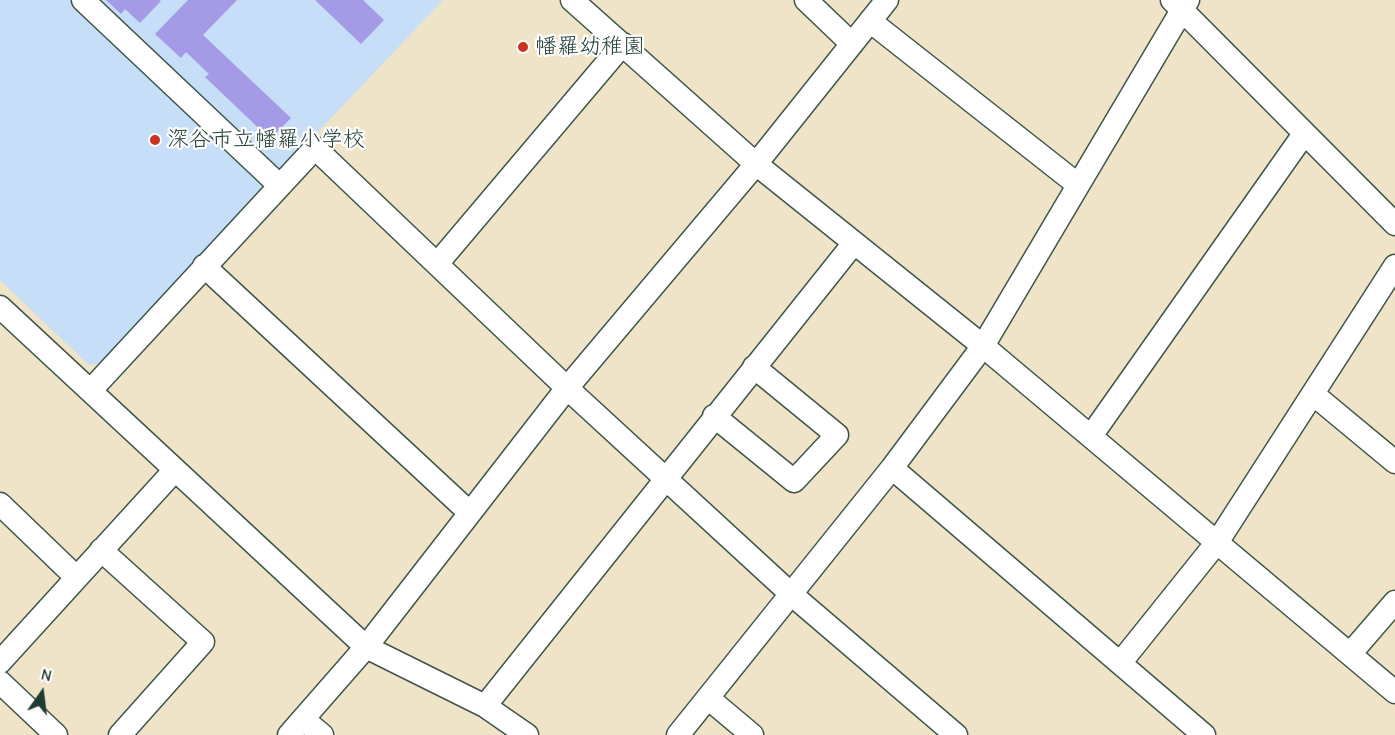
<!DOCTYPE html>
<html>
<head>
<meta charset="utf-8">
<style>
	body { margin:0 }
	#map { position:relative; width:1395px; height:735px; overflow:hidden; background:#efe4c7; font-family:"Comic Neue",sans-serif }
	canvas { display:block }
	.north { position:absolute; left:12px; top:663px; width:60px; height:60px; -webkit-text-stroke:4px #fff; paint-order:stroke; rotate:14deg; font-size:16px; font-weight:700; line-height:24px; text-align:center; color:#1f3d34 }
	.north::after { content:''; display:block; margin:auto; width:21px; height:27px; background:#1f3d34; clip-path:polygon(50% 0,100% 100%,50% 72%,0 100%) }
</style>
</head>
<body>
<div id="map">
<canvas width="1395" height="735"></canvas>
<div class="north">N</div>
</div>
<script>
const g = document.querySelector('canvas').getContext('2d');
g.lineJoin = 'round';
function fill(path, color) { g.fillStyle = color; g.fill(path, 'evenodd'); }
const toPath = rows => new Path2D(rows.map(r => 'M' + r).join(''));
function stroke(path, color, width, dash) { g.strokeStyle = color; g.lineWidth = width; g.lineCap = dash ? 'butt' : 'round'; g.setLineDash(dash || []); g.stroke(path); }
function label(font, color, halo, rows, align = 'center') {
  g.font = font + ' "Comic Neue","Klee One",sans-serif'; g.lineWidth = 4.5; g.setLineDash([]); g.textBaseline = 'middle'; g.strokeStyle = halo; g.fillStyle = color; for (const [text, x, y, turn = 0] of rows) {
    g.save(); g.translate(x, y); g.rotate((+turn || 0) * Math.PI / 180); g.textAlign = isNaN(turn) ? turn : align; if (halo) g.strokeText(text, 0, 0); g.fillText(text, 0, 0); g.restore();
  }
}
fill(toPath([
	[0,0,443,0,98,364,89,365,0,280]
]), '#c6def8');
fill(toPath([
	[106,0,159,0,161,1,140,23,125,9,121,14],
	[188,0,237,0,203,35,291,118,270,139,205,77,209,74,186,52,181,58,155,34],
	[315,0,363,0,384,20,361,44]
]), '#a59ae6');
const minor = toPath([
	[83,0,280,186],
	[572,0,756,164,983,346,1395,692],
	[806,0,852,44],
	[1172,0,1395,224],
	[870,21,1077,184],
	[437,264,623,44],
	[204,266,470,513],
	[0,307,366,647,485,706,527,735],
	[91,390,315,148,567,388,791,594,956,735],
	[1313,394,1395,462],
	[714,416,794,481,837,435,754,367],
	[1091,436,1304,134],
	[892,468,1204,735],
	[0,504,76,577],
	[101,550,203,642,120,735],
	[1350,654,1395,602],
	[0,662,174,471],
	[1121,662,1218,541,1395,266],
	[0,682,56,735],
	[708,698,752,735],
	[485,706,854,243],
	[303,719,322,735],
	[289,735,366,647,567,388,756,164,887,0],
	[678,735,892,468,983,346,1188,0]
]);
stroke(minor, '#3e564a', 25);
stroke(minor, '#fff', 22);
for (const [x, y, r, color] of [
	[523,47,6,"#c8321e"],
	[155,140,6,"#c8321e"]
]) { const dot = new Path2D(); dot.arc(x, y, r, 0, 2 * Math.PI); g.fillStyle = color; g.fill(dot); stroke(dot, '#fff', 2); }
label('22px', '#1f3d34', '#fff', [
	["幡羅幼稚園",535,47],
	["深谷市立幡羅小学校",167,140]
], 'left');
</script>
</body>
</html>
